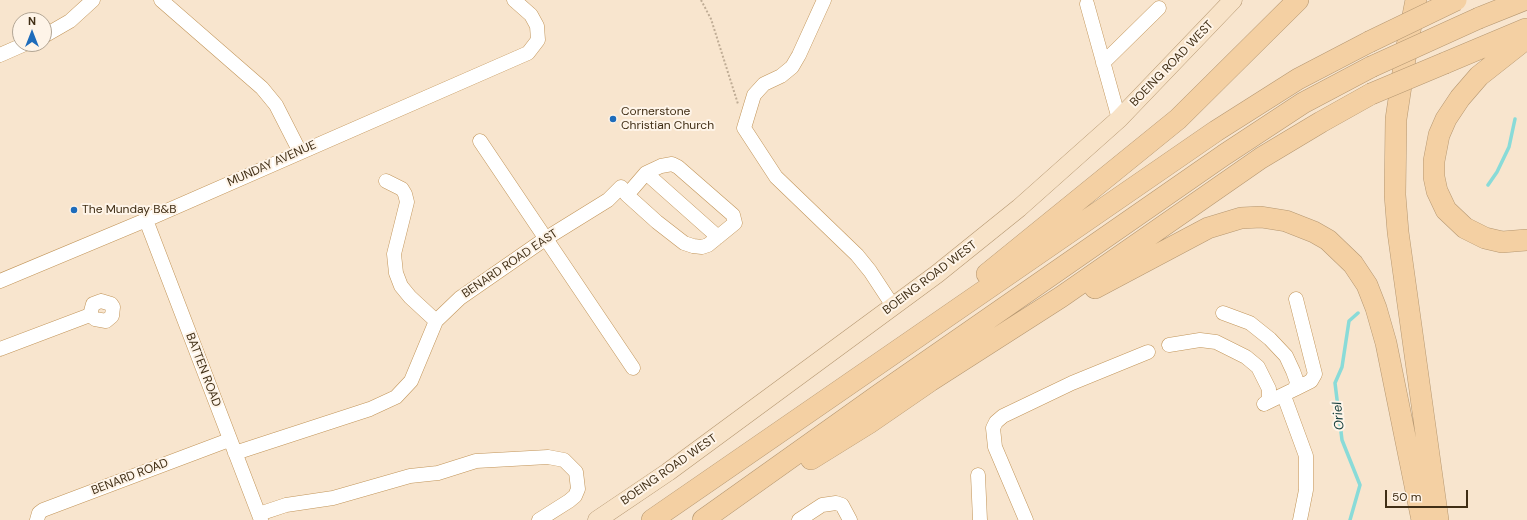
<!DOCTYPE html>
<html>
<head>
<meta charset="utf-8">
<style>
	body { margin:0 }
	#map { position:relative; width:1527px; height:520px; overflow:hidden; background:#f8e5ce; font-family:"DM Sans",sans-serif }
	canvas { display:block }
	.north { position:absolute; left:12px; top:12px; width:40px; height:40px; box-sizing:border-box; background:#fef4e8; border:1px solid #b2a594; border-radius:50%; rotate:0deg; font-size:11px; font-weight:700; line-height:16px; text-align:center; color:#402e15 }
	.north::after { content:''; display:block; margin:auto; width:14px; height:18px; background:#1e6cbb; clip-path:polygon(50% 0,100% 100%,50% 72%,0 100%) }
	.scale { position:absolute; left:1385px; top:490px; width:83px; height:18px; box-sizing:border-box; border:2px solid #402e15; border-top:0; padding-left:5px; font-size:12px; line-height:14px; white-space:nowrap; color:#402e15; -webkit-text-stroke:3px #fef4e8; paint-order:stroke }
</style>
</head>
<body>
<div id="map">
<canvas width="1527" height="520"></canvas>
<div class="north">N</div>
<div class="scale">50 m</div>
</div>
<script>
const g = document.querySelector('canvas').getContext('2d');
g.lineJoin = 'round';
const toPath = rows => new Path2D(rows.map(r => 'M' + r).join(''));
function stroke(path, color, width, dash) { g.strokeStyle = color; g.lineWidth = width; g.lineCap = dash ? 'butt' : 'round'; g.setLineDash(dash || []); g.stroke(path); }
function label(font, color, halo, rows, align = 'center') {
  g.font = font + ' "DM Sans",sans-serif'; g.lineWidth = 4; g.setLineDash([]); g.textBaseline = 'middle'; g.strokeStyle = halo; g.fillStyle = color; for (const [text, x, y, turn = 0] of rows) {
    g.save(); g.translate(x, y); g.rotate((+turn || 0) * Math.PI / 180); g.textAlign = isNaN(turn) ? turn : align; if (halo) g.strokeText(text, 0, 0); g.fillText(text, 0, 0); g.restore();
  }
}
stroke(toPath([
	[1488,185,1497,172,1509,147,1515,119],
	[1350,520,1360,485,1342,440,1335,383,1342,367,1349,321,1358,313]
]), '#89dbd8', 3.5);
const minor = toPath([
	[161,0,262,88,276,105,300,152],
	[824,0,799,55,792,67,781,76,764,84,754,95,744,128,776,177,857,255,870,271,893,306],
	[1087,4,1119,119],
	[44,36,70,21,93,0],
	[0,55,25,44],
	[1103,63,1159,8],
	[480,141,633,368],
	[646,173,718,237],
	[386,181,402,189,405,194,407,202,394,254,396,273,401,286,410,297,436,321],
	[146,220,261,520],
	[0,281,146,220,528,53,538,40,537,26,531,15,514,0],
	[101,301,111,304,113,307,112,316,106,321,95,319,90,315,93,304,101,301],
	[1223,313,1250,323,1270,339,1286,356,1293,371,1297,382,1295,389,1264,404],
	[1169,345,1200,340,1216,342,1246,357,1258,367,1269,389,1269,400,1264,404],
	[0,349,90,315],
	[1295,389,1311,381,1315,374,1296,299],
	[1284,396,1306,456,1306,490,1300,520],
	[235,453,370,409,396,397,411,381,436,321,460,298,545,239,608,200,621,187,627,195,657,222,684,243,693,246,702,247,708,245,735,223,733,215,678,167,672,164,661,166,646,173,627,195],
	[978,475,980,520],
	[259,514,286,505,333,498,410,476,438,473,476,461,548,457,564,460,576,472,578,489,575,496,569,501,539,520],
	[37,520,39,513,43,510,229,440],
	[799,520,822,505,836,503,842,505,850,520],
	[1026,520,995,447,993,428,996,422,1003,416,1072,383,1148,352]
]);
const major = toPath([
	[597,520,668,472,937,274,1019,208,1119,119,1233,0]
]);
const highway = toPath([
	[1416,0,1407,46,1396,119,1395,195,1398,232,1438,520],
	[1479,18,1524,0],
	[1527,38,1479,76,1460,98,1446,119,1439,135,1434,161,1434,177,1437,191,1446,210,1465,228,1485,238,1502,242,1527,240],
	[1445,63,1526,29],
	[987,274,1178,119,1298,0],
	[1095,288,1208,228,1241,218,1261,217,1286,221,1314,232,1328,240,1353,264,1367,285,1376,308,1386,343,1422,520],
	[811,459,869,423,930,381,1061,297,1261,158,1321,122,1371,94],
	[652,520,1216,131,1298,79,1369,42],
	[703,520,880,394,1224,155,1303,103,1371,67]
]);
stroke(minor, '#c19458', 15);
stroke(major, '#b59771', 19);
stroke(highway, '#b59771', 22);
stroke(toPath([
	[701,0,711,19,738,104]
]), '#bfac95', 2, [2, 2]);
stroke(minor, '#fff', 14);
stroke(major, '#f8e3c8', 18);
stroke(highway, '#f4d0a3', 21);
const highwayBridge = toPath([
	[1369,42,1456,0],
	[1371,67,1479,18],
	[1371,94,1445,63]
]);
stroke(highwayBridge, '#b59771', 22, []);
stroke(highwayBridge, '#f4d0a3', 21);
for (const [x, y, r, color] of [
	[613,119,4,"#1e6cbb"],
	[74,210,4,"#1e6cbb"]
]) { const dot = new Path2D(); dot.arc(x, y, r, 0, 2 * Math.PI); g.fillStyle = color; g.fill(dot); stroke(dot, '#fef4e8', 1.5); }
label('12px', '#402e15', '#fef4e8', [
	["BOEING ROAD WEST",1172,64,-46],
	["MUNDAY AVENUE",272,164,-24],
	["BENARD ROAD EAST",510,264,-34],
	["BOEING ROAD WEST",930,278,-37],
	["BATTEN ROAD",203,370,69],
	["BOEING ROAD WEST",669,470,-35],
	["BENARD ROAD",130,477,-21]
]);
label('12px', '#402e15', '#fef4e8', [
	["Cornerstone",621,112],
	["Christian Church",621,126],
	["The Munday B&B",82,210]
], 'left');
label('italic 13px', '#18403f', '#fef4e8', [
	["Oriel",1339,416,-96]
]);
</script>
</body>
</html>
